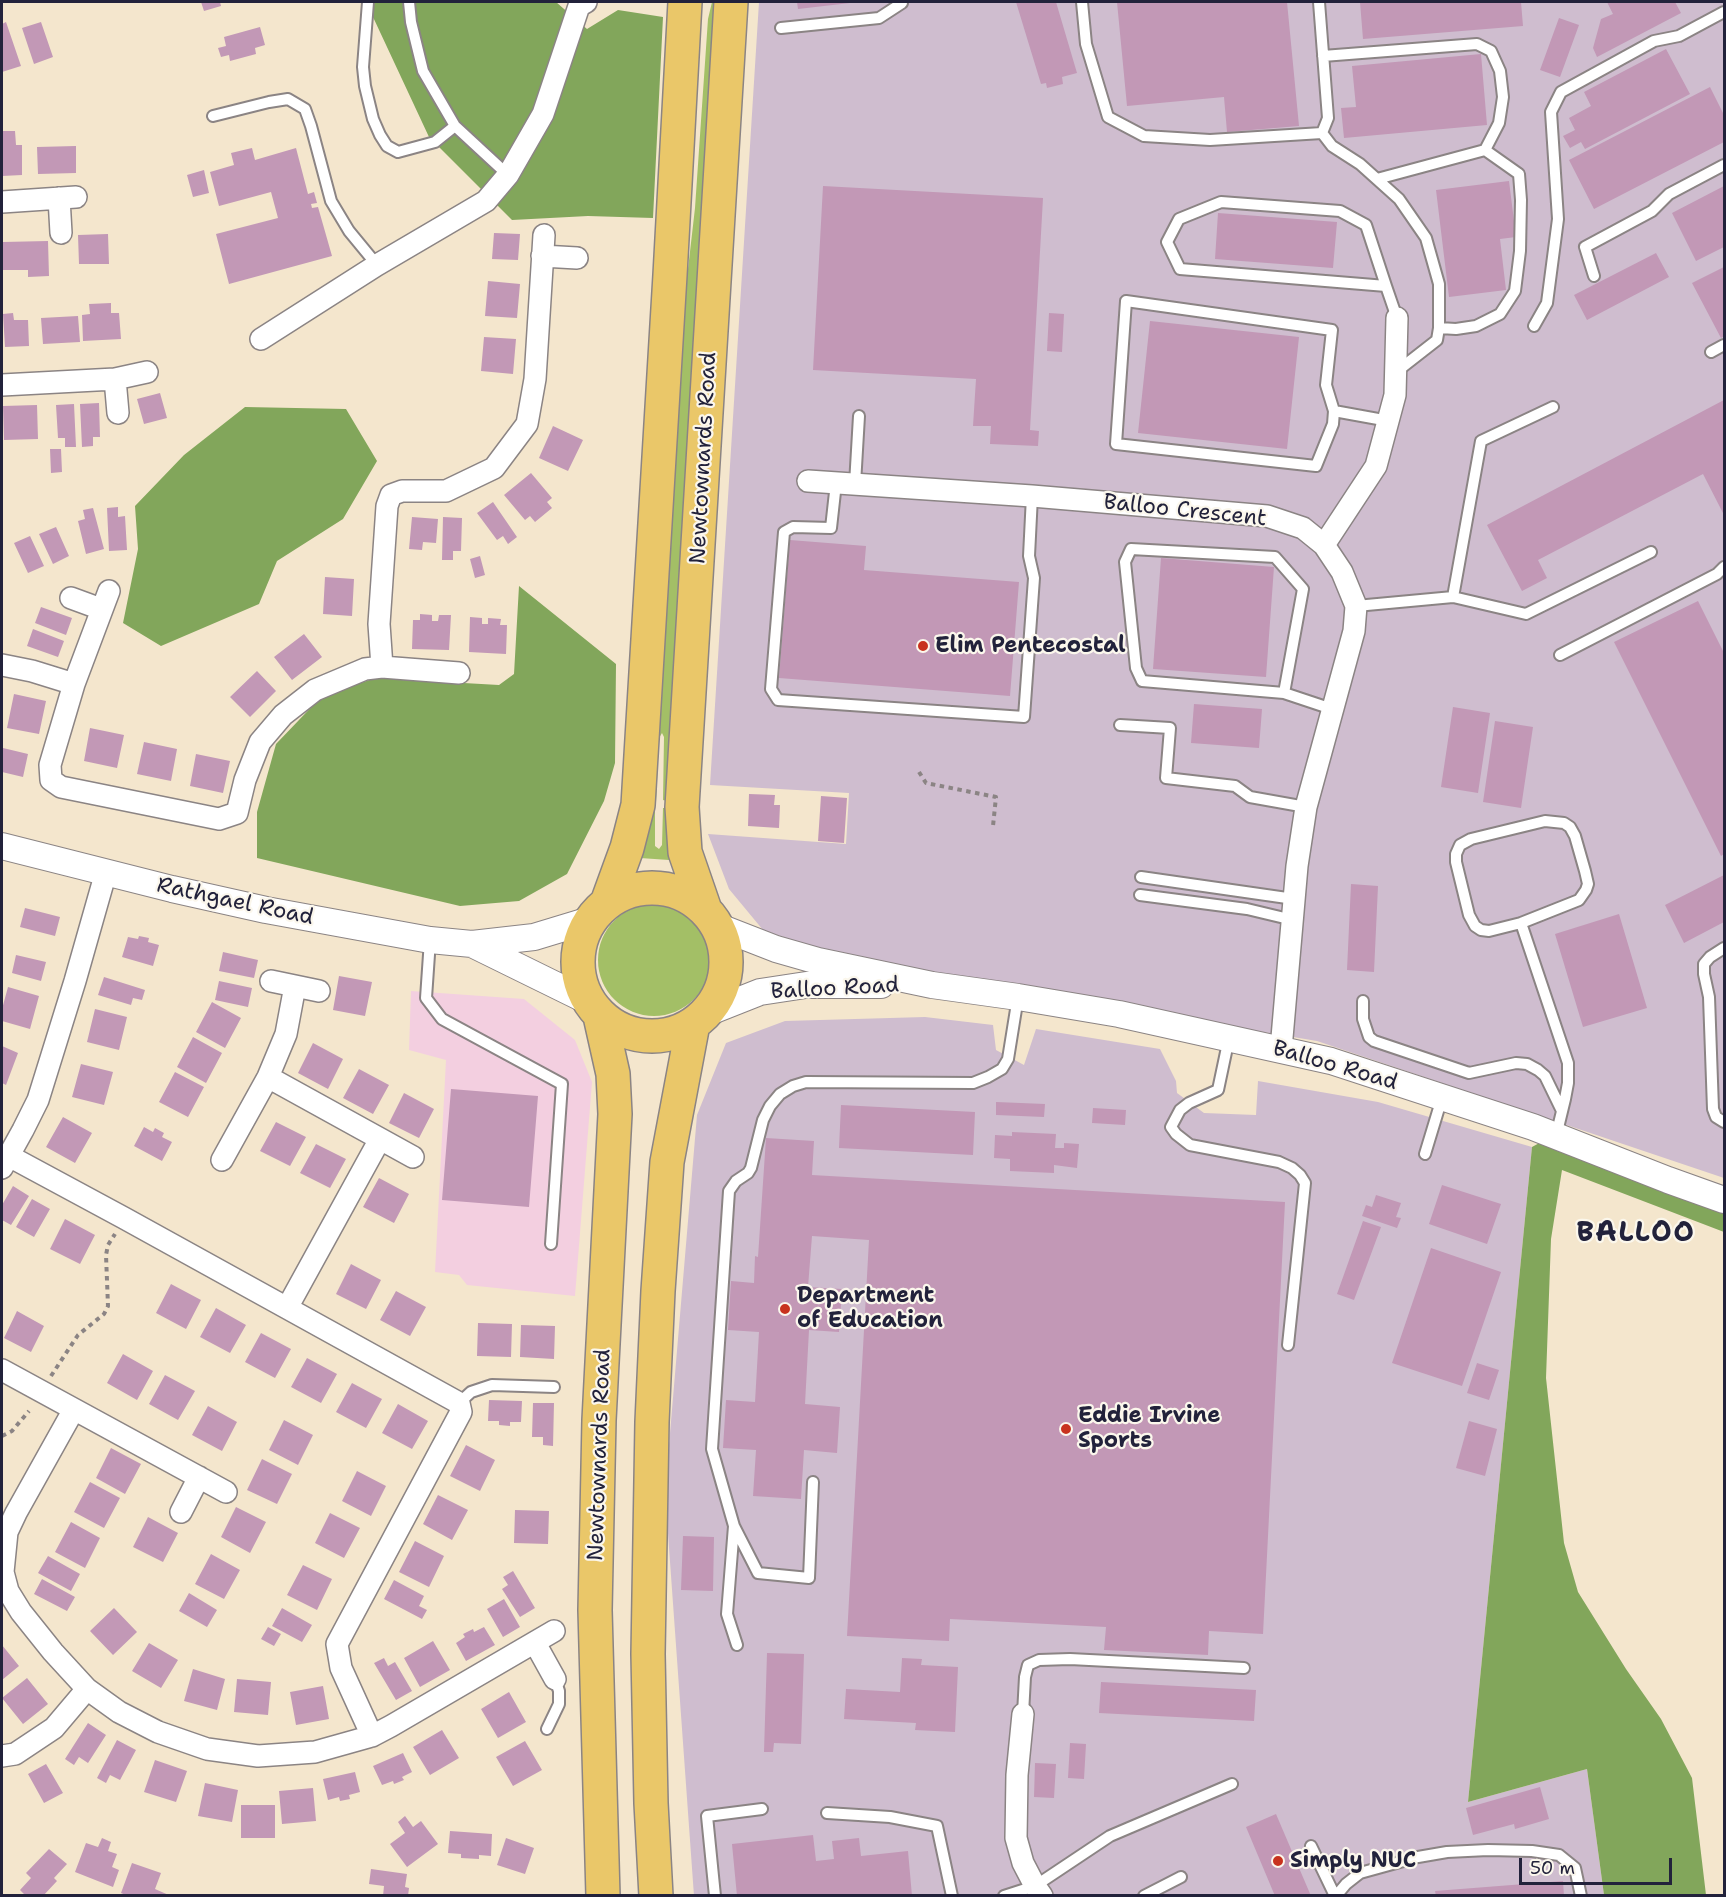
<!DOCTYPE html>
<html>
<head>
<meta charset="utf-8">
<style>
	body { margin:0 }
	#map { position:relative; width:1726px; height:1897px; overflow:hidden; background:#f4e6cd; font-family:"Shantell Sans",sans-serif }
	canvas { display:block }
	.frame { position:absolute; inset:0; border:3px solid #22223b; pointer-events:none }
	.scale { position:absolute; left:1519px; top:1858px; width:153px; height:27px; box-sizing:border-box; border:3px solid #22223b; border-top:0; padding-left:8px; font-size:18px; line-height:21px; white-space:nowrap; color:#22223b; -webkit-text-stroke:4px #fbf7ec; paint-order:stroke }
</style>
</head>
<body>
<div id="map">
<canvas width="1726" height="1897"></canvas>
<div class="frame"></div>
<div class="scale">50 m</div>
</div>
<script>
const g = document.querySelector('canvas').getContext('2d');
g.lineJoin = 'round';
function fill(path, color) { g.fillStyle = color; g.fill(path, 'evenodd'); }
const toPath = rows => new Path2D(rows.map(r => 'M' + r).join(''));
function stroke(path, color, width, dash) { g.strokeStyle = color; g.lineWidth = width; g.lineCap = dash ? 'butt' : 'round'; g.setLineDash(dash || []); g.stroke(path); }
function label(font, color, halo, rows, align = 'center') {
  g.font = font + ' "Shantell Sans",sans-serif'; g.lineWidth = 4.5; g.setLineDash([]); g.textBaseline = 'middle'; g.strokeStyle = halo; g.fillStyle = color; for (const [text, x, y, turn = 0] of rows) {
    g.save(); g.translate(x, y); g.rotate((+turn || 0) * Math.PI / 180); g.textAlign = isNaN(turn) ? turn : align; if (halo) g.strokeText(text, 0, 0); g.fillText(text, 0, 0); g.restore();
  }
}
fill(toPath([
	[411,991,524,999,575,1040,592,1082,575,1296,467,1285,459,1275,435,1272,446,1060,409,1050]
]), '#f3cfe0');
fill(toPath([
	[759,2,1724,2,1724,1178,1317,1041,964,982,838,956,763,930,729,889,708,834,846,844,849,793,710,785],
	[925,1017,993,1025,996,1050,1024,1065,1036,1029,1160,1049,1176,1081,1177,1093,1204,1113,1256,1115,1258,1081,1378,1102,1532,1147,1468,1802,1587,1769,1604,1895,694,1896,665,1492,697,1115,726,1043,785,1021]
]), '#cfbdcf');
fill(toPath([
	[712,2,716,2,670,802,663,800,664,737,662,733,659,738,656,802,651,802,684,304,695,208,708,19],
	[650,807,655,808,655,846,659,849,662,845,663,808,670,808,669,860,640,858,646,840],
	'598 960a56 56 0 1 1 112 0a56 56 0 1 1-112 0Z'
]), '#a3bf66');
fill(toPath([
	[366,2,556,2,587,29,618,10,663,17,653,218,588,216,512,220,429,137],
	[245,407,346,409,377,461,343,519,277,561,259,604,161,646,123,623,138,549,135,506,184,455],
	[519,586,616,664,615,763,604,801,567,874,519,901,460,906,257,858,257,812,276,744,321,697,375,678,499,685,514,674],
	[1543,1141,1724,1208,1724,1232,1562,1170,1551,1239,1546,1378,1564,1543,1578,1592,1626,1669,1661,1719,1692,1778,1706,1895,1604,1895,1587,1769,1468,1802,1532,1147]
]), '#82a65b');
fill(toPath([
	[201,2,220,2,221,6,204,11],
	[797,2,850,2,850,3,798,9],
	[1016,2,1056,2,1077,73,1062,77,1063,84,1047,88,1046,83,1041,84],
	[1117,2,1287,2,1299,126,1227,132,1224,97,1127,106],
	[1360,2,1521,2,1523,26,1363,39],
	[1607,2,1675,2,1681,13,1597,57,1593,48,1601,19,1613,14],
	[1559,18,1579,25,1560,77,1540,70],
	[6,22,21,66,2,72,2,24],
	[41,22,53,57,34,64,22,28],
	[260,27,265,45,255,48,256,54,230,61,229,55,221,57,218,48,226,46,224,37],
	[1666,49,1690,94,1585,149,1581,142,1570,148,1563,136,1575,130,1569,118,1591,106,1584,92],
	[1481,54,1487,125,1344,138,1341,108,1356,107,1352,66],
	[1710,87,1724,115,1724,142,1594,209,1569,160],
	[2,131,15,131,16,145,22,145,22,175,2,176],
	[76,146,76,173,38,174,37,147],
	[252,148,255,160,296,148,308,194,314,192,317,203,311,204,312,208,318,207,332,256,229,284,216,234,278,218,271,192,219,206,210,172,234,165,231,153],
	[204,170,209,193,193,197,187,175],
	[1509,181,1516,237,1500,239,1506,290,1449,297,1436,190],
	[823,186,1043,198,1030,430,1039,431,1038,446,990,444,991,426,973,426,976,379,813,370],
	[1724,186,1724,247,1696,261,1672,213],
	[1218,213,1337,222,1333,268,1215,259],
	[494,233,520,234,518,260,492,259],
	[108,234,109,264,79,264,78,235],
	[48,241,49,276,28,277,28,270,3,270,3,242],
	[1656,253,1669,277,1587,320,1574,295],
	[1724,267,1724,336,1721,338,1692,283],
	[488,281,520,284,517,318,485,316],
	[111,303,111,313,119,313,121,339,83,341,82,315,90,314,89,304],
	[13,313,14,320,28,320,29,346,5,347,3,314],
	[1049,313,1064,314,1062,352,1047,351],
	[78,316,80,342,43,344,41,318],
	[1150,321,1299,337,1287,449,1138,433],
	[484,337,516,339,513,374,481,371],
	[160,393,167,418,144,424,137,399],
	[1724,400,1724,515,1703,474,1538,560,1547,578,1522,591,1487,525],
	[99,403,100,437,93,437,93,446,82,447,80,404],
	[74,404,76,447,65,447,65,438,58,438,56,405],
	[37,405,38,439,4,440,3,406],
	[553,426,583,440,568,471,539,458],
	[50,449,61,449,62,472,51,473],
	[531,473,552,498,547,502,552,508,535,522,530,516,525,520,504,495],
	[493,502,517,537,508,544,503,536,497,540,477,513],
	[118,507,118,517,125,516,127,550,109,551,107,508],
	[93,508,104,549,86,554,78,521,85,519,83,510],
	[412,517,438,519,436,543,423,542,422,550,409,549],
	[443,517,462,518,461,551,453,551,453,560,442,560],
	[56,527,69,556,53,564,39,534],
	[30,536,44,566,28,573,14,543],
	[790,540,866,546,864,570,1019,582,1010,696,779,678],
	[480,556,485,575,475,578,470,559],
	[1161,558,1274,567,1266,677,1153,669],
	[325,577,354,579,352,616,323,614],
	[1698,601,1724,653,1724,854,1721,856,1614,642],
	[41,607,72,618,66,635,35,623],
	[420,614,432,615,432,621,438,621,439,615,451,615,449,650,412,649,413,620,420,620],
	[470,617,482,618,482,624,488,624,488,618,501,619,500,625,507,625,506,654,469,652],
	[33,629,64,641,58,657,27,646],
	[304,634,322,657,292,680,274,657],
	[257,671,276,691,250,717,230,697],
	[14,694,46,701,39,734,7,728],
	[1194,704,1262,709,1259,748,1191,743],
	[1453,707,1490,713,1478,793,1441,787],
	[1495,721,1533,727,1521,808,1483,802],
	[90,728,124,735,117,768,84,761],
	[144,742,177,749,171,781,137,774],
	[3,748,28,754,23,777,2,772],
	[196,754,230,761,223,793,190,786],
	[749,794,775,795,774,805,780,805,779,828,748,826],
	[821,796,847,798,844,843,818,841],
	[1724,875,1724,922,1684,943,1665,905],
	[1351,884,1378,886,1374,972,1347,970],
	[25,908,60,917,55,936,20,927],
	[1619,914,1647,1008,1583,1027,1555,934],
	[139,936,149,938,148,942,159,945,153,966,122,957,128,937,138,939],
	[223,952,258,960,254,978,219,971],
	[16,955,46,962,41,981,12,973],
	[339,976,372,982,365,1016,333,1010],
	[104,977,145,990,142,1000,133,998,131,1005,98,995],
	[219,981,252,988,248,1007,215,1000],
	[8,987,39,996,30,1029,2,1021,2,1009],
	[212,1002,241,1018,225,1048,196,1032],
	[95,1009,127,1017,119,1050,87,1042],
	[193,1037,222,1053,206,1083,177,1067],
	[313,1043,343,1059,328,1089,298,1073],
	[2,1046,18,1053,6,1085,2,1083],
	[81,1064,113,1072,104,1105,72,1097],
	[359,1069,389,1085,373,1114,343,1098],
	[175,1072,204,1087,188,1117,159,1102],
	[451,1089,538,1096,529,1207,442,1200],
	[404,1093,434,1109,419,1138,389,1123],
	[996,1102,1045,1104,1044,1117,996,1115],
	[841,1105,975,1112,973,1155,839,1148],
	[1093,1108,1126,1110,1125,1125,1092,1123],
	[63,1117,92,1133,75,1163,46,1147],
	[276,1122,306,1137,290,1166,260,1151],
	[144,1127,153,1132,155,1128,164,1133,162,1137,172,1142,162,1161,134,1146],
	[1012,1132,1056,1134,1055,1148,1064,1148,1064,1143,1079,1144,1077,1168,1054,1165,1054,1173,1010,1171,1010,1159,994,1158,995,1135,1012,1136],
	[766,1138,814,1141,812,1175,1285,1202,1263,1634,1209,1631,1208,1655,1104,1650,1106,1627,950,1619,949,1641,847,1636,869,1240,812,1236,808,1287,842,1289,839,1332,809,1330,805,1404,840,1407,837,1453,804,1450,801,1499,753,1496,756,1450,723,1448,726,1400,755,1402,759,1332,728,1330,731,1281,754,1283,755,1256,758,1257],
	[316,1144,346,1159,330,1188,300,1173],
	[379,1178,409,1194,394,1223,363,1207],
	[1442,1185,1501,1204,1487,1244,1429,1224],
	[13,1186,29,1196,11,1225,2,1220,2,1205],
	[1376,1195,1401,1203,1396,1217,1401,1218,1397,1228,1362,1216,1366,1205,1372,1207],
	[32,1199,50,1209,34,1237,16,1227],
	[65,1219,95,1235,80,1264,50,1249],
	[1363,1221,1381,1227,1354,1300,1337,1294],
	[1431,1248,1501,1272,1462,1386,1392,1363],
	[351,1264,381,1280,366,1309,336,1294],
	[171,1284,201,1300,186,1329,156,1313],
	[396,1291,426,1307,410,1336,380,1320],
	[216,1308,246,1325,230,1353,200,1337],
	[17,1311,44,1326,31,1352,4,1338],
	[478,1323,512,1324,511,1357,477,1356],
	[521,1325,555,1326,554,1359,520,1357],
	[261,1333,291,1349,275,1378,245,1362],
	[123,1354,153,1371,137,1400,107,1383],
	[307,1358,337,1374,321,1403,291,1387],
	[1477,1363,1499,1370,1489,1400,1467,1393],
	[165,1375,195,1391,178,1420,149,1404],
	[352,1383,382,1399,366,1428,336,1412],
	[489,1400,522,1401,521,1422,510,1422,510,1426,499,1425,499,1421,488,1421],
	[533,1403,554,1403,553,1446,543,1445,543,1437,532,1437],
	[398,1404,428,1421,412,1449,382,1433],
	[208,1406,237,1422,222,1451,192,1435],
	[284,1420,313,1435,298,1465,269,1450],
	[1469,1421,1497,1429,1485,1476,1456,1468],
	[466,1445,495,1460,480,1491,450,1476],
	[111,1448,141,1464,125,1494,96,1478],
	[262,1459,292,1474,277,1504,247,1490],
	[357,1471,386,1486,371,1516,342,1501],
	[90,1482,120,1498,104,1528,74,1512],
	[438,1495,468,1510,452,1540,423,1524],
	[236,1507,266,1522,250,1553,221,1537],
	[515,1510,549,1511,548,1544,514,1543],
	[330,1513,360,1528,344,1558,315,1543],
	[148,1517,178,1533,163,1562,133,1547],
	[71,1522,100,1538,85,1568,55,1552],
	[683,1536,714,1537,713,1591,681,1590],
	[415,1541,444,1556,429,1587,399,1572],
	[211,1554,240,1570,224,1599,195,1584],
	[48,1556,80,1574,71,1591,38,1573],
	[303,1565,332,1579,317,1610,287,1595],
	[513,1571,535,1608,520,1617,502,1589,508,1585,503,1577],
	[42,1579,75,1597,67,1611,34,1594],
	[394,1580,424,1596,419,1606,427,1610,422,1619,384,1599],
	[189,1593,217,1610,207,1627,179,1611],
	[504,1599,520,1627,503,1637,487,1609],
	[114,1608,137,1632,113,1655,90,1631],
	[282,1608,312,1625,302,1642,272,1626],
	[268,1627,281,1634,274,1646,261,1639],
	[484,1627,495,1645,466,1661,456,1643,465,1637,463,1634,473,1629,474,1632],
	[433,1641,450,1670,420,1687,404,1658],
	[149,1643,178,1660,161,1688,132,1671],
	[2,1645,19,1666,2,1680],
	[767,1653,804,1654,801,1744,774,1743,773,1752,764,1752],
	[384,1658,388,1666,395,1662,412,1691,396,1700,374,1663],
	[902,1658,922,1659,921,1665,958,1667,955,1732,915,1730,916,1723,844,1719,846,1689,900,1692],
	[193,1669,225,1679,217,1710,184,1701],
	[27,1678,48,1704,23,1724,2,1698],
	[237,1679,271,1682,268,1715,234,1712],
	[1101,1682,1256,1690,1254,1721,1099,1713],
	[323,1686,329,1719,296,1725,290,1692],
	[509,1692,526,1722,498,1738,481,1709],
	[88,1723,106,1735,88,1763,79,1757,74,1765,65,1759],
	[442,1730,459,1758,430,1775,413,1747],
	[117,1740,136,1750,120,1780,110,1775,106,1783,97,1778],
	[525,1741,542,1770,513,1786,496,1757],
	[1070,1743,1086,1744,1084,1779,1068,1778],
	[403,1753,412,1772,402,1777,404,1780,394,1784,393,1781,382,1785,373,1766],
	[155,1760,187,1771,176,1802,144,1792],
	[1035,1763,1056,1764,1054,1798,1034,1797],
	[46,1764,63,1793,44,1803,28,1774],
	[355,1772,360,1792,349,1795,350,1799,340,1801,339,1797,328,1800,323,1779],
	[205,1783,238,1790,232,1822,198,1816],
	[1540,1787,1549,1819,1515,1829,1514,1824,1473,1835,1466,1808],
	[313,1788,316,1821,282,1824,279,1791],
	[241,1805,275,1805,275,1838,241,1838],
	[1276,1814,1311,1896,1275,1896,1246,1827],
	[405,1816,413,1827,421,1821,438,1844,407,1867,390,1844,405,1833,398,1822],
	[450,1831,492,1834,491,1856,479,1855,479,1859,461,1858,461,1854,448,1853],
	[813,1835,816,1861,834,1859,832,1841,859,1838,861,1856,908,1851,912,1896,737,1896,732,1844],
	[102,1838,111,1842,108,1851,117,1854,112,1867,119,1870,113,1887,75,1872,86,1843,98,1847],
	[506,1838,534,1848,525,1874,497,1865],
	[49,1849,67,1864,54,1878,57,1881,43,1896,26,1896,20,1890,31,1878,26,1873],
	[132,1863,161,1873,155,1889,171,1896,128,1896,121,1893],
	[371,1869,407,1874,405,1887,409,1888,408,1896,383,1896,384,1886,369,1884],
	[1563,1881,1564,1896,1436,1896,1435,1891]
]), '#c298b6');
const service = toPath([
	[368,2,363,67,365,86,373,119,380,135,387,146,398,152,435,142,455,126],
	[409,2,411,22,423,71,455,126,508,175],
	[1082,2,1086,44,1108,117,1144,136,1210,140,1322,133,1328,118,1319,2],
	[781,28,879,18,902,3,902,2],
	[1323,56,1477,44,1491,51,1500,71,1503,97,1499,123,1485,150,1377,179],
	[213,116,269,102,288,99,305,109,311,126,331,201,349,231,377,265],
	[1322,133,1332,146,1360,164,1399,199,1426,238,1439,284,1439,328,1437,340,1396,372],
	[1594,276,1585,247,1652,211,1669,194,1724,165],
	[1386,286,1180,269,1167,242,1179,219,1221,202,1340,211,1366,225,1386,286,1397,318],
	[1126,301,1332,330,1326,385,1334,411,1333,424,1316,466,1116,444,1126,301],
	[1534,326,1547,303,1558,219,1551,112,1561,92,1654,41,1679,36,1724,12],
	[1439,328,1456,329,1476,326,1500,314,1515,291,1520,251,1521,200,1519,174,1485,150],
	[1711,352,1724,345],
	[1553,407,1481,441,1453,597,1526,614,1651,552],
	[1334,411,1389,421],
	[836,483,831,528,793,527,784,532,771,689,778,700,1024,717,1034,578,1029,556,1032,496],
	[855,484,859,416],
	[1356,606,1453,597],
	[1560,655,1717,574,1724,567],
	[1284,693,1303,589,1275,557,1131,549,1125,562,1136,668,1142,681,1284,693,1332,709],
	[1120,725,1170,728,1166,778,1235,786,1250,797,1306,807],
	[1545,821,1564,823,1570,827,1575,836,1585,871,1588,884,1586,890,1579,900,1521,923,1489,931,1481,930,1475,926,1469,915,1456,862,1456,854,1460,845,1471,839,1545,821],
	[1141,877,1294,899],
	[1140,895,1247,909,1293,920],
	[1521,923,1568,1063,1568,1083,1565,1099,1556,1136],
	[430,940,426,998,442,1019,562,1084,551,1244],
	[1724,948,1710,957,1704,964,1704,974,1709,997,1713,1109,1716,1117,1724,1122],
	[1363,1001,1363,1019,1369,1037,1374,1041,1469,1073,1516,1063,1527,1064,1538,1070,1545,1076,1562,1111],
	[1229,1038,1218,1090,1189,1103,1180,1110,1171,1127,1176,1134,1190,1145,1279,1162,1292,1168,1300,1175,1305,1183,1288,1345],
	[1425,1154,1442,1098],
	[459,1403,471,1392,492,1385,554,1387],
	[734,1526,758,1573,809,1578,813,1482],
	[737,1645,727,1614,734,1526,712,1449,729,1191,736,1181,748,1173,751,1168,763,1120,770,1106,780,1094,793,1086,806,1082,973,1083,988,1077,1002,1069,1008,1059,1018,997],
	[1023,1714,1025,1677,1028,1665,1039,1660,1070,1659,1244,1668],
	[547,1729,559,1704,559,1691,555,1679],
	[827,1813,890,1817,937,1826,952,1896],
	[1311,1846,1335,1896],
	[715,1896,707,1816,762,1809],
	[1004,1896,1035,1886,1110,1836,1232,1784],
	[1144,1896,1181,1877],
	[1336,1896,1346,1884,1360,1873,1418,1857,1447,1852,1488,1850,1532,1851,1559,1855,1575,1868,1581,1896]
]);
const minor = toPath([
	[59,198,61,233],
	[2,202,76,197],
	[542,256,577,258],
	[261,339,377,265,486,201,508,175,543,114,579,6,586,2],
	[115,379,118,413],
	[2,385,115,379,147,372],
	[808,481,1032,496,1267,516,1303,528,1324,545,1342,572,1356,606,1354,631,1306,807,1297,866,1281,1049],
	[1324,545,1376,466,1395,395,1397,318],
	[109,591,74,684,50,765,51,780,61,787,219,819,237,813,245,780,260,742,283,715,315,690,365,669,382,667,459,673],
	[71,598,101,609],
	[2,665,32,671,74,684],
	[382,667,379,624,387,506,391,495,402,491,446,491,494,468,527,424,535,379,544,235],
	[271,981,319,991],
	[268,1077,413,1157],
	[9,1156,124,1218,459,1403,461,1412,337,1644,341,1668,372,1736],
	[222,1160,268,1077,286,1034,295,986],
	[2,1168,23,1130,38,1100,75,981,106,872],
	[287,1308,380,1139],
	[2,1370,226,1492],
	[73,1411,16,1513,7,1532,3,1572,8,1591,21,1612,53,1652,87,1689,119,1712,158,1732,207,1749,258,1756,315,1752,372,1736,391,1726,554,1631],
	[181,1512,199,1477],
	[535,1643,555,1679],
	[1023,1714,1017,1775,1016,1838,1023,1863,1035,1886,1042,1896],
	[2,1756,15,1754,54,1728,87,1689]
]);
const tertiary = toPath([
	[2,846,172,889,266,910,430,940,472,944,534,937,590,920],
	[717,926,776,949,818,961,932,985,1018,997,1119,1014,1331,1061,1533,1127,1668,1180,1724,1200],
	[472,944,588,1001],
	[707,1013,760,992,806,985,881,985]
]);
const trunk = toPath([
	'578 962a74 74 0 1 1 148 0a74 74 0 1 1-148 0Z',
	[607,903,627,848,638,805,670,275,685,2],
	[705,910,685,852,682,807,731,2],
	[600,1016,613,1074,615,1114,599,1420,595,1610,603,1896],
	[656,1896,651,1803,648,1654,652,1422,658,1291,667,1162,693,1024]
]);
stroke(service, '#8b8484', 14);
stroke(minor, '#8b8484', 24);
stroke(tertiary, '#8b8484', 28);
stroke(trunk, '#8b8484', 36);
stroke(toPath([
	[919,772,926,783,996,797,993,826],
	[51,1376,78,1335,104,1314,108,1306,106,1255,108,1245,115,1234],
	[2,1436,12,1431,29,1411]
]), '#8b8484', 4, [4.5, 4.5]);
stroke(service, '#fff', 10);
stroke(minor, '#fff', 21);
stroke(tertiary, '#fff', 26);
stroke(trunk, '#eac769', 33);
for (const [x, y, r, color] of [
	[923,646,6,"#c8321e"],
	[785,1309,6,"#c8321e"],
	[1066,1429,6,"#c8321e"],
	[1278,1861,6,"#c8321e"]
]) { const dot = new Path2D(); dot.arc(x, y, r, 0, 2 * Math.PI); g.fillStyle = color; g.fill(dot); stroke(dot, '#fbf7ec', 2); }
label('22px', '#22223b', '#fbf7ec', [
	["Newtownards Road",704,458,-87],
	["Balloo Crescent",1185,511,6],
	["Rathgael Road",235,902,12],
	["Balloo Road",835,989,-3],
	["Balloo Road",1335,1066,16],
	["Newtownards Road",600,1455,-88]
]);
label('bold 22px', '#22223b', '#fbf7ec', [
	["Elim Pentecostal",935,646],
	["Department",797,1296],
	["of Education",797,1321],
	["Eddie Irvine",1078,1416],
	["Sports",1078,1441],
	["Simply NUC",1290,1861]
], 'left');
g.letterSpacing = '1.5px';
label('bold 28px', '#22223b', '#fbf7ec', [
	["BALLOO",1636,1234]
]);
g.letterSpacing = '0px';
</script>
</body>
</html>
